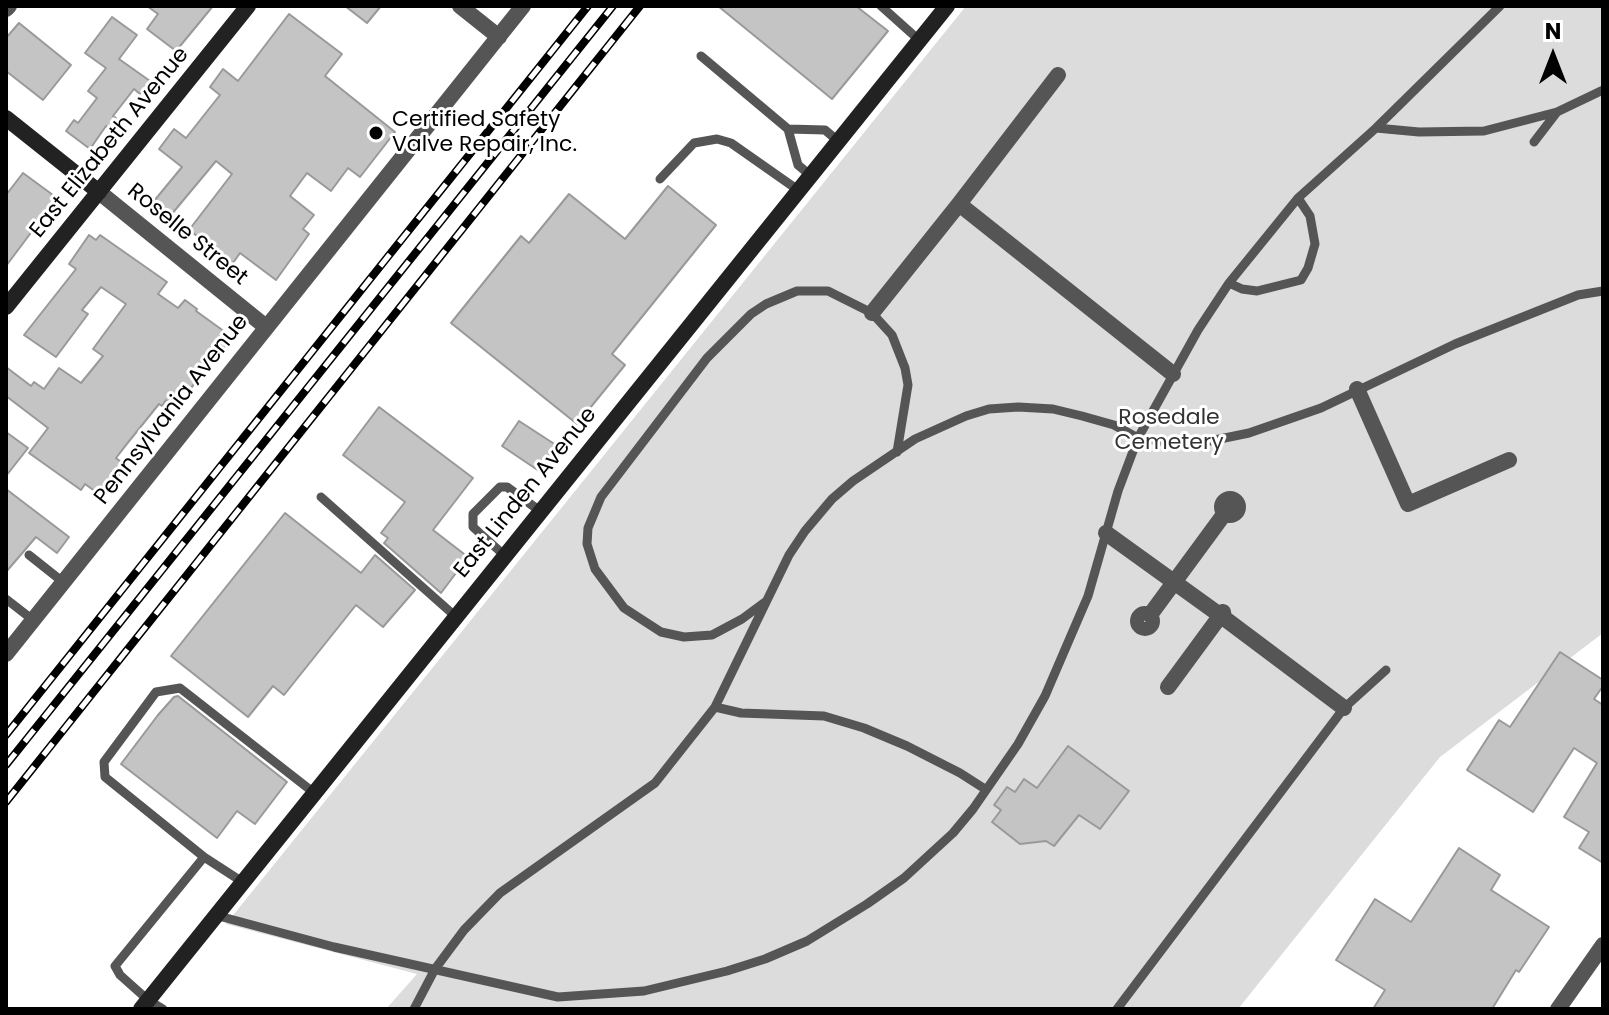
<!DOCTYPE html>
<html>
<head>
<meta charset="utf-8">
<style>
	body { margin:0 }
	#map { position:relative; width:1609px; height:1015px; overflow:hidden; background:#fff; font-family:Poppins,sans-serif }
	canvas { display:block }
	.frame { position:absolute; inset:0; border:8px solid #000; pointer-events:none }
	.north { position:absolute; left:1513px; top:16px; width:80px; height:80px; -webkit-text-stroke:6px #fff; paint-order:stroke; rotate:0deg; font-size:22px; font-weight:700; line-height:32px; text-align:center; color:#000 }
	.north::after { content:''; display:block; margin:auto; width:28px; height:36px; background:#000; clip-path:polygon(50% 0,100% 100%,50% 72%,0 100%) }
</style>
</head>
<body>
<div id="map">
<canvas width="1609" height="1015"></canvas>
<div class="frame"></div>
<div class="north">N</div>
</div>
<script>
const g = document.querySelector('canvas').getContext('2d');
g.lineJoin = 'round';
function fill(path, color) { g.fillStyle = color; g.fill(path, 'evenodd'); }
const toPath = rows => new Path2D(rows.map(r => 'M' + r).join(''));
function stroke(path, color, width, dash) { g.strokeStyle = color; g.lineWidth = width; g.lineCap = dash ? 'butt' : 'round'; g.setLineDash(dash || []); g.stroke(path); }
function label(font, color, halo, rows, align = 'center') {
  g.font = font + ' Poppins,sans-serif'; g.lineWidth = 6; g.setLineDash([]); g.textBaseline = 'middle'; g.strokeStyle = halo; g.fillStyle = color; for (const [text, x, y, turn = 0] of rows) {
    g.save(); g.translate(x, y); g.rotate((+turn || 0) * Math.PI / 180); g.textAlign = isNaN(turn) ? turn : align; if (halo) g.strokeText(text, 0, 0); g.fillText(text, 0, 0); g.restore();
  }
}
fill(toPath([
	[966,6,1603,6,1603,633,1440,757,1238,1009,386,1009,417,974,226,924]
]), '#dcdcdc');
const building = toPath([
	[147,6,213,6,176,51,147,29,158,14,147,6],
	[345,6,381,6,367,23,345,6],
	[718,6,856,6,888,31,832,99,718,6],
	[289,14,342,54,325,76,395,132,360,177,348,168,331,191,307,173,290,196,314,215,303,229,309,234,276,280,240,253,233,263,189,230,232,174,216,161,171,215,154,201,182,167,159,149,174,129,186,138,220,95,210,87,223,69,238,81,289,14],
	[112,17,137,35,119,59,150,81,140,94,134,89,113,116,116,118,108,128,106,126,90,149,66,131,74,120,78,123,97,98,88,91,106,68,85,53,112,17],
	[19,23,71,65,43,100,6,71,6,38,19,23],
	[23,173,57,198,6,266,6,195,23,173],
	[668,186,716,225,612,354,625,365,577,424,451,323,521,236,529,243,569,194,625,239,668,186],
	[89,235,96,240,100,235,167,282,158,294,178,308,185,300,197,309,196,311,232,337,187,393,184,390,173,404,166,400,162,406,159,404,126,445,116,458,126,466,103,497,85,484,81,490,29,453,48,428,6,396,6,367,31,386,34,382,44,389,59,368,81,383,103,356,93,349,126,304,101,287,82,310,88,314,56,357,24,335,76,269,69,264,89,235],
	[379,407,473,478,433,530,468,557,441,593,384,543,388,538,381,533,405,502,343,455,379,407],
	[519,421,556,445,539,471,502,446,519,421],
	[6,432,28,448,6,476,6,432],
	[6,489,69,537,57,553,36,537,6,572,6,489],
	[285,513,361,573,375,555,415,590,383,627,356,605,284,695,273,686,248,717,171,656,285,513],
	[1560,652,1603,680,1603,686,1594,699,1603,705,1603,863,1579,848,1589,832,1564,817,1597,763,1574,748,1533,812,1467,770,1499,720,1510,727,1560,652],
	[178,696,287,782,255,824,237,811,217,838,121,764,158,715,174,697,178,696],
	[1068,746,1129,791,1100,829,1079,815,1054,846,1046,841,1020,844,992,822,1001,810,994,805,1007,787,1015,792,1024,779,1037,788,1068,746],
	[1459,848,1500,875,1491,890,1549,927,1519,972,1516,970,1492,1009,1373,1009,1385,990,1336,960,1375,899,1411,922,1459,848]
]);
fill(building, '#c4c4c4');
stroke(building, '#999', 2);
stroke(toPath([
	[881,6,919,40],
	[701,56,788,129],
	[1376,128,1419,132,1484,131,1557,112],
	[1534,142,1557,112,1603,90],
	[810,175,798,165,788,129,825,130,838,141],
	[660,179,694,143,717,139,731,143,798,190],
	[1229,283,1242,289,1257,291,1301,280,1308,268,1315,244,1310,216,1298,198],
	[321,497,455,616],
	[29,555,63,582],
	[504,555,473,527,473,514,500,487,507,487,540,511],
	[6,599,33,620],
	[765,602,742,619,712,635,684,637,661,632,624,608,595,569,587,544,588,528,601,497,707,358,751,314,766,304,797,291,828,291,872,313,892,335,905,368,908,385,897,452],
	[715,707,741,713,824,716,864,728,907,746,960,773,985,789],
	[241,881,204,857,105,777,104,762,156,692,180,688,313,792],
	[215,915,334,947,558,997,644,991,727,971,765,959,807,941,867,904,904,878,953,833,973,809,1018,744,1045,696,1088,596,1118,491,1138,438,1198,330,1229,283,1298,198,1376,128,1500,6],
	[163,1009,148,1000,120,975,115,966,204,857],
	[414,1009,435,969,464,930,500,893,655,783,715,707,789,555,805,531,832,499,853,481,915,439,966,416,989,409,1018,407,1053,409,1082,416,1114,425,1138,438,1167,442,1210,441,1249,433,1321,408,1455,344,1578,295,1603,291],
	[1117,1009,1344,708,1386,670]
]), '#555', 9);
stroke(toPath([
	[460,6,499,37],
	[6,9,9,6],
	[99,192,266,327],
	[959,204,1173,374],
	[872,313,959,204,1058,75],
	[1357,389,1408,504,1509,460],
	'1222 507a8 8 0 1 1 16 0a8 8 0 1 1-16 0Z',
	[1106,533,1217,613],
	'1138 621a7 7 0 1 1 14 0a7 7 0 1 1-14 0Z',
	[1150,615,1225,513],
	[1224,618,1344,708],
	[6,654,523,6],
	[1168,687,1218,619,1224,618,1223,612],
	[1558,1009,1603,945]
]), '#555', 16);
stroke(toPath([
	[6,118,99,192],
	[6,307,248,6],
	[141,1009,947,6]
]), '#222', 16);
const rail = toPath([
	[6,735,588,6],
	[6,765,613,6],
	[6,802,640,6]
]);
stroke(rail, '#000', 8);
stroke(rail, '#fff', 5, [15]);
for (const [x, y, r, color] of [
	[376,133,8,"#000"]
]) { const dot = new Path2D(); dot.arc(x, y, r, 0, 2 * Math.PI); g.fillStyle = color; g.fill(dot); stroke(dot, '#fff', 3); }
label('22px', '#000', '#fff', [
	["Certified Safety",392,120],
	["Valve Repair, Inc.",392,145]
], 'left');
label('22px', '#000', '#fff', [
	["East Elizabeth Avenue",110,143,-51],
	["Roselle Street",187,235,39],
	["Pennsylvania Avenue",172,410,-52],
	["East Linden Avenue",526,493,-51]
]);
label('22px', '#333', '#fff', [
	["Rosedale",1169,418],
	["Cemetery",1169,443]
]);
</script>
</body>
</html>
